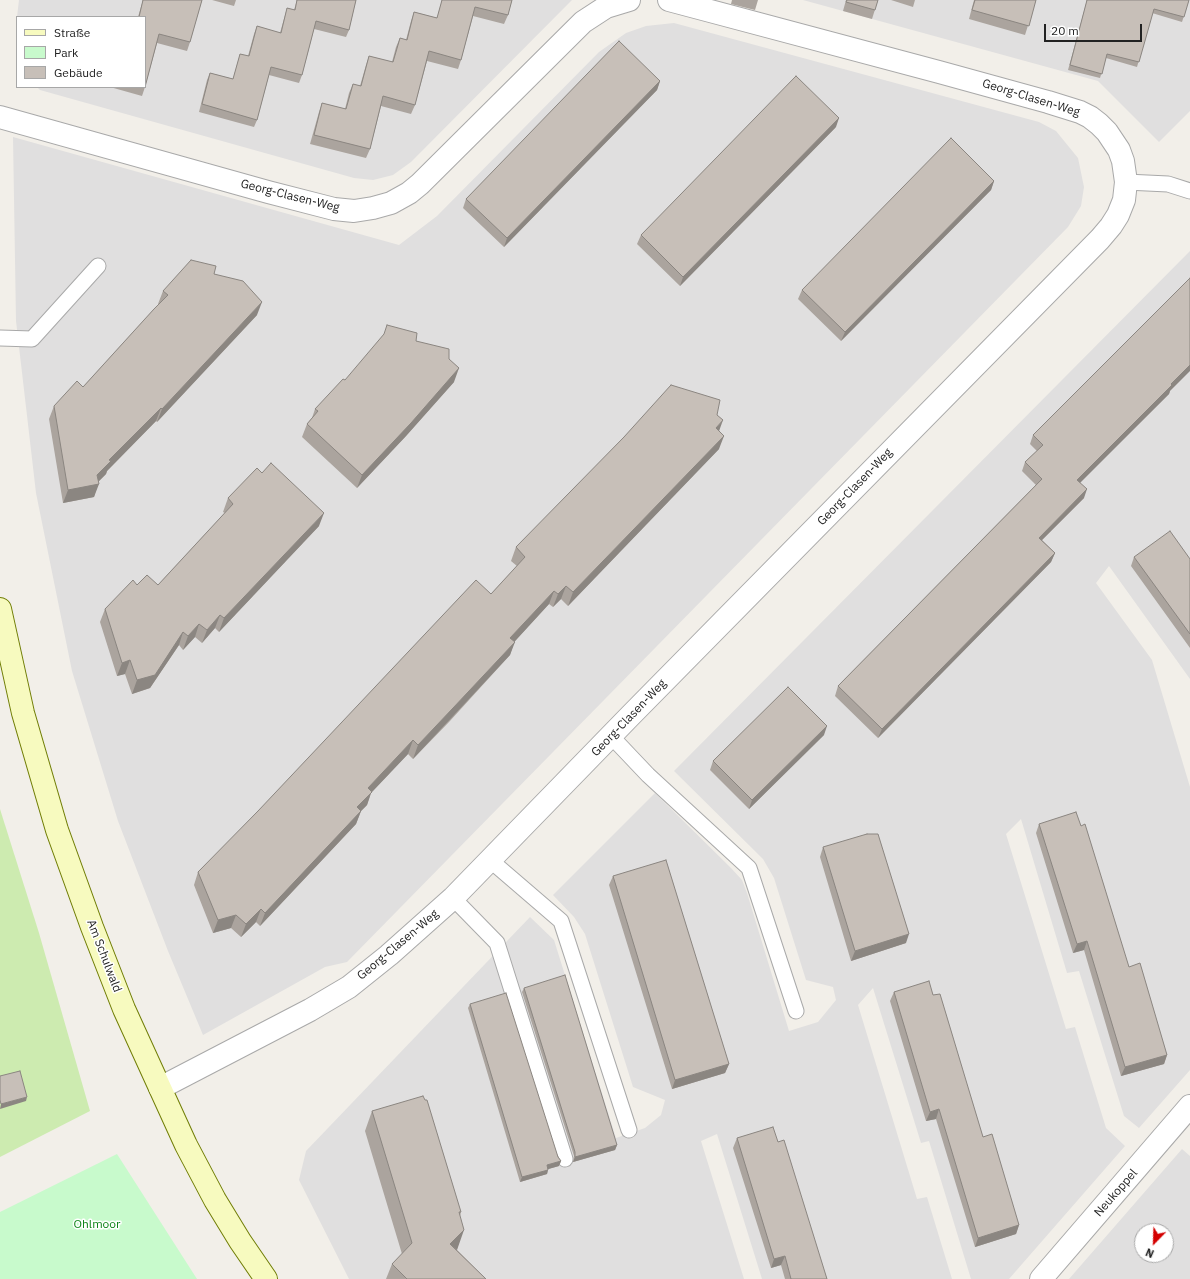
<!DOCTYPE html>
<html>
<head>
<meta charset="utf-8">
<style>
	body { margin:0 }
	#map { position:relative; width:1190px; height:1279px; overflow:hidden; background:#f2efe9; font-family:"IBM Plex Sans",sans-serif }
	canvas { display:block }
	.legend { position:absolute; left:16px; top:16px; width:130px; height:72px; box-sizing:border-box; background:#fff; border:1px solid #a7a7a7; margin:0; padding:5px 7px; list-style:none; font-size:12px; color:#222 }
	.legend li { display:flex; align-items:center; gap:8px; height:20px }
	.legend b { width:20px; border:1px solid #a7a7a7 }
	.north { position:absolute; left:1134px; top:1223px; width:40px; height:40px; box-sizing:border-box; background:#fff; border:1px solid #a7a7a7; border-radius:50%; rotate:203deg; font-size:11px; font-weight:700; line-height:16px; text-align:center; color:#222 }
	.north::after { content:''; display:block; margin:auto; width:14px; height:18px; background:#d40000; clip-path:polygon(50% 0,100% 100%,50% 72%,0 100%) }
	.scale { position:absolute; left:1044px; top:24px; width:98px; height:18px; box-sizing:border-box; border:2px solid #222; border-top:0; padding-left:5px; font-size:12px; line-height:14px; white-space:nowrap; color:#222; -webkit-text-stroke:3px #fff; paint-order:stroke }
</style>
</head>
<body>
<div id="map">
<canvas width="1190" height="1279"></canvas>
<ul class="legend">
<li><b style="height:5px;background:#f7fabf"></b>Straße</li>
<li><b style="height:11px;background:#c8facc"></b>Park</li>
<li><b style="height:11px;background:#c7bfb8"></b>Gebäude</li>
</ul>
<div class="north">N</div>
<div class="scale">20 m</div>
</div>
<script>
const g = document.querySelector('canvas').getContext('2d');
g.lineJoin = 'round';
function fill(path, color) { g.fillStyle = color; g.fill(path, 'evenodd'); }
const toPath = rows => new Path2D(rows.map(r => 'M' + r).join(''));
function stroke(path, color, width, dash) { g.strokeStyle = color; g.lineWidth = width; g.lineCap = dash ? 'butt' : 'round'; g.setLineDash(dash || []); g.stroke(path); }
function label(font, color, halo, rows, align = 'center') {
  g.font = font + ' "IBM Plex Sans",sans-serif'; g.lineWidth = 3; g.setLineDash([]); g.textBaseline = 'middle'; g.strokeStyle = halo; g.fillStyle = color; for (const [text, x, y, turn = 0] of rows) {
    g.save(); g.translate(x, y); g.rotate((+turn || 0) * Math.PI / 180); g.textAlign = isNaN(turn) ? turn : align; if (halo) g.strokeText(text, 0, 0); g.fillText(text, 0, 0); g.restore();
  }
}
fill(toPath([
	[19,0,572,0,411,162,393,175,373,180,354,178,40,90,37,87,145,87,145,17,17,17],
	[803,0,1190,0,1190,111,1159,142,1098,81],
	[674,23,1039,122,1056,131,1078,158,1084,187,1081,206,1068,227,347,962,325,967,203,1035,168,951,118,821,72,671,36,493,16,321,13,137,399,245,437,216,599,52,626,33,646,26],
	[1190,251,1190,679,1109,566,1096,583,1152,660,1190,787,1190,1070,1139,1128,1124,1116,1079,971,1067,973,1021,819,1006,834,1066,1029,1075,1027,1106,1128,1125,1146,1009,1279,971,1279,929,1141,921,1143,873,988,858,1005,917,1199,927,1197,952,1279,762,1279,717,1134,701,1141,744,1279,349,1279,299,1180,306,1151,530,917,554,940,616,1138,645,1128,661,1115,665,1100,633,1087,585,934,574,917,553,895,655,793,731,868,742,880,747,893,789,1031,818,1022,836,1000,833,987,806,980,774,878,763,859,674,771],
	[1182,1149,1190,1156,1190,1279,1069,1279],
	[1142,1231,1166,1231,1166,1255,1142,1255]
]), '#e0dfdf');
fill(toPath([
	[0,809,39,933,90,1111,0,1157]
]), '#cdebb0');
fill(toPath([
	[117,1154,197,1279,0,1279,0,1212]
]), '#c8facc');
const lane = toPath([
	[1126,182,1168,184,1190,191],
	[0,338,32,339,98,266],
	[611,736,648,775,749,868,796,1011],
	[490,860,561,921,629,1130],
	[453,898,497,943,565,1159]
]);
const street = toPath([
	[0,117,268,192,334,209,354,211,373,208,391,203,409,193,420,184,583,22,606,7,629,0],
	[160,1088,310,1010,349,987,389,955,453,898,631,715,1100,239,1111,226,1118,215,1124,200,1126,182,1123,161,1119,150,1107,132,1099,124,1090,117,1080,112,1048,102,939,72,669,0],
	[1041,1279,1190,1106]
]);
const secondary = toPath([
	[0,609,23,713,57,830,92,927,124,1009,186,1145,215,1200,240,1241,266,1279]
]);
stroke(lane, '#a9a9a9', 17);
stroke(street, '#a9a9a9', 24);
stroke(secondary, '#707d05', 24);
stroke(lane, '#fff', 15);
stroke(street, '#fff', 22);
stroke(secondary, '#f7fabf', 22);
fill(toPath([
	[143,0,202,0,190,42,187,51,157,43,145,87,142,96,110,87,145,87,145,17,138,17],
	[212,0,236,0,234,6],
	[297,0,356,0,349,30,346,37,314,29,302,75,299,83,269,75,257,120,254,127,199,112,207,80,210,73,233,79,240,54,248,56,254,34,257,26,280,33,287,8,294,10],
	[442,0,512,0,508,15,504,24,473,16,461,60,458,69,427,61,415,105,411,114,381,106,370,149,366,158,310,144,319,112,322,103,345,109,349,93,353,84,360,86,366,65,369,56,392,62,396,47,400,38,406,40,411,21,414,12,437,18],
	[732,0,758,0,755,10,731,4],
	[846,0,878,0,872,19,843,11],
	[891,0,915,0,913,7],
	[974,0,1036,0,1025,35,969,19],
	[1087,0,1189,0,1182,22,1152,13,1137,67,1106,58,1100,78,1068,70],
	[660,81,657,90,504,247,463,208,466,199],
	[836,127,680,286,637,244,641,235],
	[994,181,991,190,841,341,798,299,802,290],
	[214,274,257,315,157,422,156,421,107,471,106,474,98,482,94,497,63,503,49,419,54,406,83,387,158,305,158,304,163,291],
	[416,341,449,359,454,382,406,436,357,488,302,437,307,424,312,418,315,409,345,380],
	[1170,391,1169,394,1080,482,1084,498,1042,540,1055,553,1051,562,878,738,835,696,838,686,1036,485,1022,471,1025,462,1037,451,1030,444,1033,435],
	[717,415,719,431,719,449,568,606,561,599,553,607,549,604,514,642,510,655,449,722,413,759,408,754,371,793,367,805,361,811,356,824,260,926,256,922,241,937,231,928,213,933,194,885,198,872,491,594,517,566,511,561,516,547],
	[228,498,319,526,219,632,215,628,202,643,195,637,183,650,179,645,150,688,132,694,125,674,117,676,100,622,105,609,137,585,158,585,225,513,223,512],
	[1134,557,1190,559,1190,648,1131,566],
	[824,735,749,809,710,770,713,761],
	[1039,824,1129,967,1167,1055,1164,1064,1121,1076,1084,950,1073,953,1036,833],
	[823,847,906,943,851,961,820,857],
	[613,876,729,1064,725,1073,672,1089,609,885],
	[524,988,617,1145,615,1150,573,1162,574,1156,522,992],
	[894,992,933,995,983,1137,1019,1225,1016,1234,975,1247,936,1119,926,1121,890,1001],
	[470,1004,561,1161,559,1166,548,1169,547,1174,520,1182,468,1008],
	[372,1111,461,1212,460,1216,457,1250,486,1279,386,1279,392,1264,402,1254,365,1131],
	[737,1138,778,1142,827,1279,785,1279,781,1265,771,1268,733,1148]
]), '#aba49e');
fill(toPath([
	[660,81,657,90,504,247,507,238],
	[839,118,836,127,680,286,683,277],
	[994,181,991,190,841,341,845,332],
	[262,302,257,315,157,422,162,409],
	[1190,365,1190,371,1170,391,1169,394,1074,489,1077,480],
	[459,368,454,382,406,436,357,488,362,475],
	[161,408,156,421,107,471,106,474,96,484,99,484,94,497,63,503,68,490,97,475,109,460],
	[723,420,718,434,716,428],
	[724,436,719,449,568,606,573,592],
	[1087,489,1084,498,1035,547,1039,538],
	[324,513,319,526,219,632,224,618],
	[1055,553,1051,562,878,738,882,729],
	[566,586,561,599,553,607,558,594],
	[554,591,549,604,506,651,510,638],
	[220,615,215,628,202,643,207,630],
	[199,624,195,637,183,650,188,636],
	[183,632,179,645,150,688,132,694,137,680],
	[515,642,510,655,413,759,418,745],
	[130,660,125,674,117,676,122,663],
	[827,726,824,735,749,809,752,800],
	[413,740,408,754,371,793,367,805,361,811,356,824,260,926,265,913,357,807,368,788],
	[261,909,256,922,241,937,246,924],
	[236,915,231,928,213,933,218,920],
	[909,934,906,943,851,961,855,951],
	[1087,941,1084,950,1073,953,1077,944],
	[1167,1055,1164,1064,1121,1076,1125,1067],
	[729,1064,725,1073,672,1089,675,1080],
	[27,1097,26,1101,0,1109,1,1104],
	[939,1109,936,1119,926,1121,930,1112],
	[617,1145,615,1150,573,1162,575,1157],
	[561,1161,559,1166,545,1170,547,1165],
	[548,1170,547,1174,520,1182,522,1177],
	[1019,1225,1016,1234,975,1247,978,1238],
	[464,1230,457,1250,450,1244],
	[785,1256,781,1265,771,1268,774,1259]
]), '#8b8681');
const building = toPath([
	[143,0,202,0,190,42,159,34,145,87,145,17,139,17,143,0],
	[297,0,356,0,349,30,316,21,302,75,271,67,257,120,202,104,210,73,233,79,240,54,249,56,257,26,281,33,287,8,295,10,297,0],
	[442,0,512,0,508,15,475,7,461,60,429,51,415,105,383,96,370,149,314,135,322,103,346,109,353,84,361,86,369,56,393,62,400,38,407,40,414,12,437,18,442,0],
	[847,0,878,0,875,10,846,2,847,0],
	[975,0,1036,0,1029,26,972,10,975,0],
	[1087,0,1189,0,1184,17,1154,9,1139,62,1107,54,1102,74,1070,65,1087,0],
	[619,41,660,81,507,238,466,199,619,41],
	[796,76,839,118,683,277,641,235,796,76],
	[951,138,994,181,845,332,802,290,951,138],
	[191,260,216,266,214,274,243,281,262,302,162,409,161,408,109,460,111,461,97,475,99,484,68,490,54,406,77,381,83,387,154,309,168,295,163,291,191,260],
	[1190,278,1190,365,1171,384,1172,385,1077,480,1087,489,1039,538,1055,553,882,729,838,686,1042,479,1025,462,1043,445,1033,435,1190,278],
	[387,325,417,333,416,341,449,349,449,359,459,368,411,423,362,475,307,424,318,411,315,409,343,379,345,380,384,334,387,325],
	[671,385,720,400,717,415,723,420,716,428,724,436,573,592,566,586,558,594,554,591,510,638,515,642,453,708,418,745,413,740,368,788,372,792,357,807,361,811,265,913,261,909,246,924,236,915,218,920,198,872,258,811,476,580,491,594,525,557,516,547,624,437,671,385],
	[271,463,324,513,224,618,220,615,207,630,199,624,188,636,183,632,155,675,137,680,130,660,122,663,105,609,133,580,137,585,147,575,158,585,233,504,228,498,257,468,262,473,271,463],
	[1170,531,1190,559,1190,634,1134,557,1170,531],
	[788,687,827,726,752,800,713,761,788,687],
	[1076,812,1081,826,1085,824,1129,967,1140,963,1167,1055,1125,1067,1087,941,1077,944,1039,824,1076,812],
	[867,834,878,834,909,934,855,951,823,847,867,834],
	[666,860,729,1064,675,1080,613,876,666,860],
	[565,975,617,1145,575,1157,575,1152,524,988,565,975],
	[929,981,933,995,940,994,983,1137,992,1134,1019,1225,978,1238,939,1109,930,1112,894,992,929,981],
	[506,993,558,1157,561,1161,547,1165,548,1170,522,1177,470,1004,506,993],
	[20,1071,27,1097,1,1104,0,1100,0,1076,20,1071],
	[423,1096,425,1100,427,1100,461,1212,459,1212,464,1230,450,1244,486,1279,407,1279,392,1264,412,1243,372,1111,423,1096],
	[773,1127,778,1142,784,1140,827,1279,791,1279,785,1256,774,1259,737,1138,773,1127]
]);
fill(building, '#c7bfb8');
stroke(building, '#8b8681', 1);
label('12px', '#222', '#fff', [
	["Georg-Clasen-Weg",1031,98,17],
	["Georg-Clasen-Weg",290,196,14],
	["Georg-Clasen-Weg",855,487,-46],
	["Georg-Clasen-Weg",629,718,-46],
	["Georg-Clasen-Weg",398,945,-40],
	["Am Schulwald",104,956,69],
	["Neukoppel",1116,1193,-49]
]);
label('12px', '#0c8416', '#fff', [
	["Ohlmoor",97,1225]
]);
</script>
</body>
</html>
